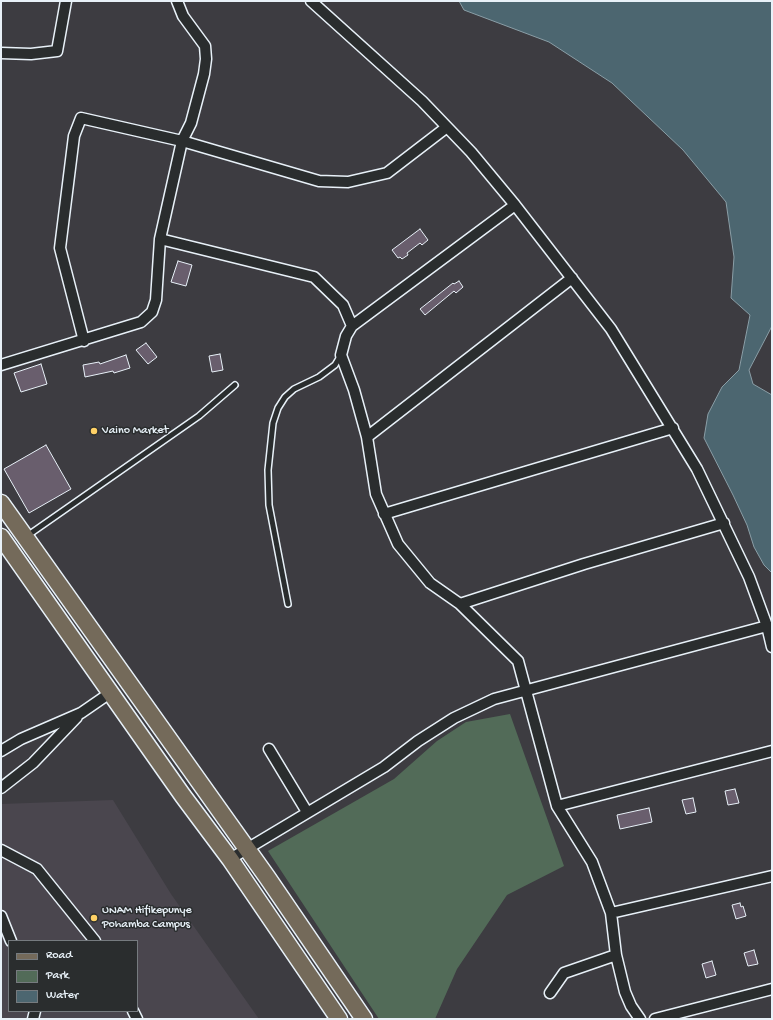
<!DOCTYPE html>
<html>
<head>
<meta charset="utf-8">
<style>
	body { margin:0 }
	#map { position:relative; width:773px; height:1020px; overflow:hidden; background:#3d3c41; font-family:"Gochi Hand",sans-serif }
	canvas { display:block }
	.frame { position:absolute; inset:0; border:2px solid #e8f1f8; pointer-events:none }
	.legend { position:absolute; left:8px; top:940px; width:130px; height:72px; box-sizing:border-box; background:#2a2d2e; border:1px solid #767b7f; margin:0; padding:5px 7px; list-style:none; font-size:12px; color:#e8f1f8 }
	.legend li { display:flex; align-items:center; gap:8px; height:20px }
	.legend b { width:20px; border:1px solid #767b7f }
</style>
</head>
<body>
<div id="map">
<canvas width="773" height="1020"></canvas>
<div class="frame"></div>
<ul class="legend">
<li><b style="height:5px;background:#746a5a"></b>Road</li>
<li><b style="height:11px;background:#526b58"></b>Park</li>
<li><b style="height:11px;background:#4c6670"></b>Water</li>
</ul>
</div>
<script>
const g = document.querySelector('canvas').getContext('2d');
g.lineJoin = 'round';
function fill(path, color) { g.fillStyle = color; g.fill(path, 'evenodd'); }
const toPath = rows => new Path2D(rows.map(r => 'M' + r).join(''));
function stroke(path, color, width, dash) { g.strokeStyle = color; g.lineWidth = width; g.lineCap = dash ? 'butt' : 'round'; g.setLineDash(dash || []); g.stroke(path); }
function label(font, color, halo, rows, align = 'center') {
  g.font = font + ' "Gochi Hand",sans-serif'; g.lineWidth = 3; g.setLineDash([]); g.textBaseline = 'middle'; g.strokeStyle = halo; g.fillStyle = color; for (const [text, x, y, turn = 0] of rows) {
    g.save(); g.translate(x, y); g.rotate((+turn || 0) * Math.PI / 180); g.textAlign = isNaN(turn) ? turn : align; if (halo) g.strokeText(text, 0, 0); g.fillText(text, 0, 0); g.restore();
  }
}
fill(toPath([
	[113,800,171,894,259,1019,1,1019,1,804],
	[9,941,137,941,137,1011,9,1011]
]), '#4a464e');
fill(toPath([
	[510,714,564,866,507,895,457,969,435,1019,379,1019,268,851,394,779,437,741,466,722]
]), '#526b58');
const water = toPath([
	[459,1,772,1,772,326,749,370,753,384,772,395,772,573,764,565,754,547,747,525,733,495,704,438,708,414,722,387,739,370,750,315,731,298,734,257,726,202,683,150,612,83,549,42,464,10,459,1]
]);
fill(water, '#4c6670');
stroke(water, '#8a9ea6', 1);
const building = toPath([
	[420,229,428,240,422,245,420,243,407,253,408,255,402,259,400,257,398,258,392,250,420,229],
	[178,261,192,265,186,286,171,282,178,261],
	[459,281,463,287,456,293,454,291,425,315,420,309,453,283,454,284,459,281],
	[146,343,157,357,148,364,136,350,146,343],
	[220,354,223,370,212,372,209,356,220,354],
	[126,355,130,368,114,373,113,371,85,377,83,365,99,362,100,364,126,355],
	[41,364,47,384,21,392,14,373,41,364],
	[46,445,71,489,29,513,4,469,46,445],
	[735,789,739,803,728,805,725,791,735,789],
	[693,798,696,812,686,814,682,800,693,798],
	[649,808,652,822,620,829,617,815,649,808],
	[740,903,741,907,743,906,746,916,736,919,732,905,740,903],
	[754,950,758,964,748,966,744,953,754,950],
	[712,961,716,975,706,978,702,964,712,961]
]);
fill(building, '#695e6d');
stroke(building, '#e8f1f8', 1);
const lane = toPath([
	[27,536,199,416,235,385],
	[288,604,269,505,268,470,273,423,278,408,285,397,294,389,319,377,335,365,341,355]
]);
const street = toPath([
	[311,1,422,101,471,152,515,205,611,329,697,469,749,577,767,626,772,647],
	[1,53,31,54,57,51,66,1],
	[515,205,352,326,346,336,341,355,354,390,367,437,376,494,398,544,430,583,460,604,518,661,557,806,592,862,611,913,616,955,625,992,631,1006,640,1019],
	[160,239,314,277,343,305,352,326],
	[84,341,60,248,74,136,81,118,182,141,319,181,348,182,387,173,447,127],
	[1,365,141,322,152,312,156,300,160,239,182,141,191,123,204,74,206,59,205,46,183,16,177,1],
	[367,437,572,278],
	[384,514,673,428],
	[460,604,584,564,724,523],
	[269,749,307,812],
	[1,751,21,739,81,713,110,693],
	[1,788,33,763,77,717],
	[557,806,772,751],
	[1,850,37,869,95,941],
	[230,859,384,767,418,741,454,718,494,699,767,626],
	[611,913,772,876],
	[1,916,11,941],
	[550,993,564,973,616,955],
	[133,1011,137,1019],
	[33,1019,35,1011],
	[655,1019,772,989]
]);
const primary = toPath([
	[1,503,267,877,364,1019],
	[1,537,183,796,230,859,339,1019]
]);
stroke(lane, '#e8f1f8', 8);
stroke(street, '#e8f1f8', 13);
stroke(primary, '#e8f1f8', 19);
stroke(lane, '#2a2d2e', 5);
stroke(street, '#2a2d2e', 10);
stroke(primary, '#746a5a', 16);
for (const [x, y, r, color] of [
	[94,431,4,"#ffd166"],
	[94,918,4,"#ffd166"]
]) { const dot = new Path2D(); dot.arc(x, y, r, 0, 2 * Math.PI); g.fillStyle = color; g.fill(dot); stroke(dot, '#2a2d2e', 1.5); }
label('12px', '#e8f1f8', '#2a2d2e', [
	["Vaino Market",102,431],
	["UNAM Hifikepunye",102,911],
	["Pohamba Campus",102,925]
], 'left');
</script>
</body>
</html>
